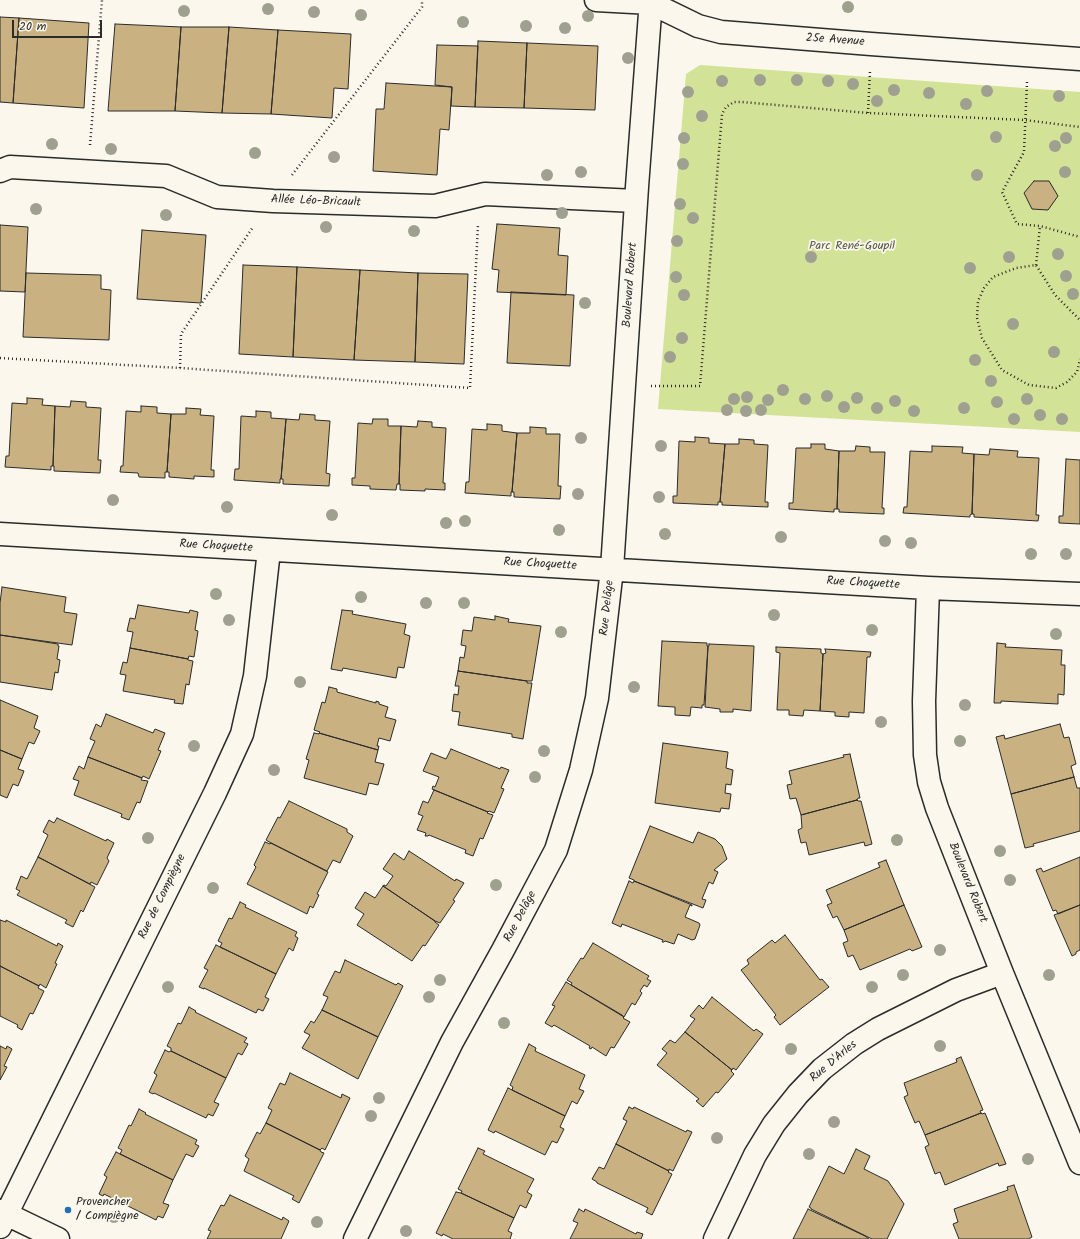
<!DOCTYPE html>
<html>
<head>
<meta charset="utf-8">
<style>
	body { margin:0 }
	#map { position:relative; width:1080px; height:1239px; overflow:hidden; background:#fbf7ec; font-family:Kalam,sans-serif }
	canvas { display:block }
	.scale { position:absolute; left:12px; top:20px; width:90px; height:18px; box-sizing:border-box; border:2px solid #2b2b2b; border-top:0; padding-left:5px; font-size:12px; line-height:14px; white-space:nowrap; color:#2b2b2b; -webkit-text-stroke:3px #fbf7ec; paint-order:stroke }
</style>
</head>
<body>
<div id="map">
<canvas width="1080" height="1239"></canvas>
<div class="scale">20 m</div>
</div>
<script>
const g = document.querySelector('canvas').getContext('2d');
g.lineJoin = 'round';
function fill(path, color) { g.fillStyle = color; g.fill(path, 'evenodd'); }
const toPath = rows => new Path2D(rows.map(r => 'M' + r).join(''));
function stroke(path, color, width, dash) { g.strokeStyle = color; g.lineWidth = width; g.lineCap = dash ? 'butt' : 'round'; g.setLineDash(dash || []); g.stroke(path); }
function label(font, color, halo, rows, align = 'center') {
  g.font = font + ' Kalam,sans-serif'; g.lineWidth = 3.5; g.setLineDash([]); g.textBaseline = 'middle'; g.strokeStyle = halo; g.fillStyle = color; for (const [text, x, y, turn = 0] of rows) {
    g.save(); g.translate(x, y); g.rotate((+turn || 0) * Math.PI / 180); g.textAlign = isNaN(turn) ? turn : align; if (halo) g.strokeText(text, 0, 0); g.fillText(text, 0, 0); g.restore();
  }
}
fill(toPath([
	[700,65,1080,92,1080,432,658,409,686,74]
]), '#d2e296');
const building = toPath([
	[0,17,19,18,13,103,0,102,0,17],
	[19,18,89,23,84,108,13,103,19,18],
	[115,24,181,27,175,111,108,111,115,24],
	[181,27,229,27,222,113,175,111,181,27],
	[229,27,278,30,271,114,222,113,229,27],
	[278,30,351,34,348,89,334,88,332,118,271,114,278,30],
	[478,41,527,43,524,108,475,107,478,41],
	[527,43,598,46,595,110,524,108,527,43],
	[437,45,478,46,475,107,451,106,452,87,435,85,437,45],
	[386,83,452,87,449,130,440,129,437,175,373,171,376,109,384,109,386,83],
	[1034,181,1049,181,1058,196,1048,210,1032,209,1024,193,1034,181],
	[497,224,560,228,558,255,568,256,566,295,497,292,499,270,492,269,497,224],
	[0,225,28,227,25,292,0,291,0,225],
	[142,230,206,235,201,303,137,299,142,230],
	[243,265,297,267,293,357,239,354,243,265],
	[297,267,360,270,354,360,293,357,297,267],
	[360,270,418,273,415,362,354,360,360,270],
	[26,273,101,275,101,289,111,290,109,340,23,337,26,273],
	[418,273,468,274,464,364,415,362,418,273],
	[511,292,574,295,570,366,507,363,511,292],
	[27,398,43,399,42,405,55,406,53,466,51,466,51,470,5,467,6,456,9,456,12,403,27,404,27,398],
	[71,401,86,402,86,407,101,408,98,460,101,460,100,473,54,471,54,466,53,466,55,406,70,407,71,401],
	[141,406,157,407,157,413,171,414,167,472,165,472,165,478,139,477,138,473,120,472,121,466,123,466,126,411,141,412,141,406],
	[186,408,201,409,200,415,214,416,211,470,214,470,214,477,194,476,194,479,169,477,169,472,167,472,171,414,186,414,186,408],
	[256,411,271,412,271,418,286,419,281,479,280,479,280,483,234,480,235,469,239,469,241,416,256,417,256,411],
	[300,414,315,415,315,420,330,421,326,473,330,474,329,486,283,484,283,479,281,479,286,419,299,420,300,414],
	[373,419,388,419,388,426,401,426,399,484,397,484,396,490,370,489,370,486,352,485,352,478,355,478,358,423,372,424,373,419],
	[418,421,432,422,432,427,446,428,443,483,445,483,445,490,425,489,425,491,400,490,400,484,399,484,401,426,417,427,418,421],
	[487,424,502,425,502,431,517,433,512,492,511,492,511,496,465,493,466,482,469,482,472,429,487,430,487,424],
	[530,427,546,428,546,434,560,434,558,486,561,486,560,499,514,497,514,492,512,492,517,433,530,433,530,427],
	[695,437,709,438,709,443,725,444,720,502,718,502,718,505,673,503,673,496,677,496,679,441,695,442,695,437],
	[739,439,754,440,754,444,768,445,765,502,768,502,768,507,722,505,722,502,720,502,725,444,739,444,739,439],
	[811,444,825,444,825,449,839,451,837,509,834,509,834,512,789,509,789,503,793,503,796,448,811,448,811,444],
	[856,446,870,447,870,452,885,452,882,508,884,508,884,514,839,512,839,509,837,509,839,451,855,451,856,446],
	[932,446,963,447,962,453,974,454,972,514,970,515,970,517,903,513,904,507,907,507,910,451,932,452,932,446],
	[990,449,1018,451,1017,457,1039,458,1036,515,1039,515,1038,521,974,517,974,514,972,514,974,454,989,455,990,449],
	[1066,459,1080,460,1080,524,1059,523,1059,516,1063,516,1066,459],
	[2,587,66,597,64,612,77,614,72,645,0,635,0,603,2,587],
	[138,605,189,613,190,610,198,612,195,630,198,631,194,657,189,656,188,659,130,648,133,632,127,631,130,618,135,619,138,605],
	[342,610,353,611,352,614,406,624,404,634,410,636,404,668,398,667,396,678,343,668,342,671,331,669,342,610],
	[495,616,509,619,508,622,541,626,532,681,527,681,458,671,460,657,464,658,466,646,461,645,463,630,472,631,474,617,495,620,495,616],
	[0,635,58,644,58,646,59,646,57,659,60,660,58,673,55,672,52,690,0,682,0,635],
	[662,641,707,643,707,646,708,646,704,705,702,705,702,708,691,707,690,716,675,715,675,707,658,706,662,641],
	[997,643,1006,644,1005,647,1062,650,1061,665,1065,665,1064,695,1058,694,1058,704,1001,701,1001,703,994,703,997,643],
	[709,644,754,646,751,711,733,709,733,712,720,712,720,709,705,707,708,646,709,646,709,644],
	[776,647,821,649,821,653,823,654,820,711,804,710,803,716,789,715,789,710,777,710,780,653,776,652,776,647],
	[130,648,188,659,188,660,193,661,189,685,186,684,183,704,174,703,175,700,123,691,126,675,120,674,123,662,127,663,130,648],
	[825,649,871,652,870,657,867,657,864,713,849,712,849,717,835,716,835,712,820,711,823,654,826,653,825,649],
	[458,671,527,681,527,683,532,683,523,739,512,737,512,734,458,725,460,712,452,711,454,694,458,695,459,686,455,686,458,671],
	[329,687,337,689,337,692,376,703,376,701,379,702,379,704,388,707,385,717,396,720,390,741,379,738,377,746,379,746,378,750,319,733,320,732,314,730,322,702,325,703,329,687],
	[0,700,38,716,34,728,40,731,34,744,29,742,22,759,0,750,0,700],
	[106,714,153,733,155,729,165,733,158,750,161,751,149,779,143,776,142,778,88,757,95,741,90,739,96,724,101,727,106,714],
	[1060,724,1064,738,1069,737,1076,764,1071,766,1074,777,1011,794,996,737,1004,735,1005,739,1060,724],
	[314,733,319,734,319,733,378,750,375,762,384,764,378,785,369,783,366,795,304,778,309,760,306,759,314,733],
	[663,743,728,752,726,768,733,770,731,785,726,784,725,793,731,794,729,809,721,808,720,812,655,803,663,743],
	[451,749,500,769,501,767,509,770,501,788,504,789,494,813,489,811,488,812,432,789,433,786,435,787,439,777,423,771,431,753,446,759,451,749],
	[0,750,22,759,18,769,24,771,18,786,13,784,7,798,0,795,0,750],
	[850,754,860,798,858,798,857,800,801,815,796,798,790,799,787,785,792,784,789,771,844,757,843,755,850,754],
	[88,757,142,778,141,780,148,781,140,803,137,802,129,820,121,817,122,814,74,795,79,781,73,779,79,766,84,769,88,757],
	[1074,777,1077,788,1080,788,1080,831,1033,844,1034,846,1025,848,1011,794,1074,777],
	[434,790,488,812,487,813,493,815,483,839,480,838,473,856,465,853,466,850,429,835,428,836,425,836,426,833,417,830,423,816,418,814,423,801,428,803,434,790],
	[857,800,858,801,861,801,872,844,865,846,864,842,809,855,806,842,801,843,798,830,802,828,801,815,857,800],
	[289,801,347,829,347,832,353,836,340,863,333,860,327,871,271,843,266,840,278,817,280,818,289,801],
	[57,818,106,841,107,839,114,843,107,858,109,861,97,885,91,882,90,884,38,857,48,835,43,832,49,820,54,823,57,818],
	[650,826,693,843,698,832,715,839,722,846,727,859,714,870,718,872,713,884,709,882,702,899,706,900,703,908,634,881,634,880,629,878,650,826],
	[265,842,270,844,271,843,328,872,317,894,319,895,313,908,310,906,307,914,247,884,256,867,254,865,265,842],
	[409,851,455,881,456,879,464,883,453,900,455,901,440,923,435,921,383,886,384,885,386,886,393,876,383,869,394,853,404,860,409,851],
	[38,857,95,887,83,912,81,910,73,927,65,923,67,920,17,895,20,891,16,889,21,876,27,879,38,857],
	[1080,857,1080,905,1058,914,1056,910,1053,911,1036,870,1041,868,1043,872,1080,857],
	[886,860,904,905,844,930,837,916,833,918,827,905,832,903,826,890,880,867,878,863,886,860],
	[629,881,633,883,634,881,692,905,692,906,690,905,685,917,699,923,700,925,695,939,692,940,678,934,674,944,665,941,664,942,662,942,663,940,622,924,621,927,612,923,629,881],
	[383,886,435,921,435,922,439,925,425,946,423,945,412,961,357,925,364,914,355,908,365,892,375,898,383,886],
	[240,902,246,905,245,907,297,932,295,936,298,938,293,951,289,948,276,974,220,947,222,943,218,941,229,918,232,919,240,902],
	[904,905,922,947,912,951,910,949,860,970,853,955,848,957,843,943,848,941,844,930,904,905],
	[1080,905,1080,950,1076,952,1076,954,1072,956,1054,915,1080,905],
	[0,920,6,922,6,920,57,946,58,943,63,946,55,963,57,964,46,988,40,984,39,986,0,966,0,920],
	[785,935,820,980,822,979,829,987,780,1025,774,1017,776,1015,741,970,749,964,747,960,772,940,775,943,785,935],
	[593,943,649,976,647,979,651,981,647,987,644,985,640,991,642,993,635,1005,632,1003,624,1017,571,985,572,983,567,980,581,958,583,959,593,943],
	[216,945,276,974,265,997,269,999,263,1011,258,1009,256,1013,204,988,204,989,199,987,208,970,204,968,216,945],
	[345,960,396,985,398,983,403,986,378,1037,322,1010,328,997,323,995,335,971,340,973,345,960],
	[0,966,39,986,38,988,44,991,33,1014,30,1013,22,1030,17,1027,18,1025,0,1016,0,966],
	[566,982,622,1015,624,1017,623,1018,630,1022,614,1048,611,1047,606,1056,592,1047,591,1049,589,1048,590,1046,554,1025,552,1027,545,1023,555,1006,552,1005,566,982],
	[712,997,754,1031,756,1029,763,1034,736,1070,733,1068,732,1070,685,1032,695,1019,690,1016,699,1005,703,1009,712,997],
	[189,1007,196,1011,195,1012,247,1038,244,1042,248,1044,242,1055,238,1053,226,1078,171,1051,171,1048,167,1046,178,1023,181,1024,189,1007],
	[322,1010,378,1037,358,1079,302,1048,310,1035,304,1032,311,1021,314,1023,322,1010],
	[685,1032,732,1070,731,1071,734,1074,718,1093,716,1092,703,1107,696,1101,699,1099,657,1065,667,1053,662,1049,670,1040,675,1043,685,1032],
	[529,1044,536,1048,535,1051,585,1075,579,1089,584,1091,577,1104,572,1101,565,1116,512,1090,513,1087,510,1085,529,1044],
	[0,1046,6,1049,7,1046,12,1049,4,1066,7,1067,0,1080,0,1046],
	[165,1050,169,1052,171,1051,226,1078,214,1102,219,1104,213,1116,208,1114,206,1118,154,1093,153,1094,149,1092,157,1075,154,1073,165,1050],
	[961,1057,983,1110,980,1111,981,1113,925,1135,919,1121,915,1123,904,1097,908,1095,904,1083,957,1062,956,1059,961,1057],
	[290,1073,341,1098,342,1094,350,1098,325,1150,322,1148,320,1150,266,1123,272,1110,268,1108,280,1083,285,1085,290,1073],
	[508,1088,565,1116,560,1127,564,1129,557,1143,552,1141,545,1155,495,1131,494,1133,488,1130,508,1088],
	[629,1107,633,1109,634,1107,686,1132,687,1130,692,1132,673,1171,669,1169,669,1171,616,1144,627,1121,623,1119,629,1107],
	[139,1109,146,1113,145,1114,197,1140,195,1144,199,1146,193,1157,186,1154,173,1180,120,1154,122,1150,118,1148,129,1125,131,1126,139,1109],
	[981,1113,982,1114,985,1113,1006,1164,999,1166,998,1163,945,1185,940,1172,935,1174,925,1147,929,1145,925,1135,981,1113],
	[266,1123,320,1150,321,1152,324,1153,299,1203,292,1199,294,1196,244,1171,249,1159,245,1156,257,1132,260,1134,266,1123],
	[616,1144,669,1171,668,1172,672,1174,652,1215,646,1212,648,1208,597,1183,597,1182,592,1179,599,1167,604,1169,616,1144],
	[478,1148,485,1151,483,1154,534,1179,527,1192,532,1195,526,1208,520,1205,514,1218,461,1193,462,1191,458,1189,478,1148],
	[856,1149,870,1156,864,1169,888,1181,904,1204,887,1239,872,1239,811,1209,811,1208,809,1207,829,1166,844,1174,856,1149],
	[116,1152,173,1180,163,1203,169,1205,163,1218,158,1216,156,1220,104,1194,103,1196,99,1194,107,1177,104,1175,116,1152],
	[1014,1185,1032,1237,1028,1239,959,1239,953,1224,958,1222,954,1209,1008,1190,1007,1187,1014,1185],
	[456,1192,461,1193,514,1218,508,1231,512,1233,510,1239,453,1239,443,1234,442,1236,436,1233,456,1192],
	[230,1195,282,1220,283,1217,289,1221,281,1239,207,1239,211,1231,208,1230,221,1205,224,1206,230,1195],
	[579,1209,584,1212,585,1209,636,1234,637,1232,643,1234,641,1239,570,1239,578,1223,573,1221,579,1209],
	[808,1209,865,1236,869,1239,793,1239,808,1209]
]);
fill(building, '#c9b181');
stroke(building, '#2b2b2b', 1);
const minor = toPath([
	[596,0,651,3,698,26,721,32,871,44,1080,59],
	[0,171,10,167,166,176,217,197,273,201,435,206,485,194,636,201],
	[0,534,928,588,1080,594],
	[928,588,924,701,925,755,929,782,937,808,1002,973,1080,1163],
	[0,1211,58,1239],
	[0,1227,215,793,242,734,255,676,269,550],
	[355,1239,452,1042,503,950,556,850,581,770,597,698,612,569,637,187,651,0],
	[715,1239,755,1155,774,1124,798,1094,822,1069,854,1044,878,1029,956,990,1002,973]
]);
stroke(minor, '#2b2b2b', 25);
stroke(toPath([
	[1027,82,1024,152,1002,192,1017,224,1040,226,1080,237],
	[868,113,870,71],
	[90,145,102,0],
	[292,175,422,7,422,0],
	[1036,265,1040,226],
	[1079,319,1055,295,1036,265,1016,268,993,277,984,288,978,301,977,318,982,338,1002,370,1029,385,1056,388,1067,382,1077,372,1080,359],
	[0,358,180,368,470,388,478,224],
	[180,368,181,334,253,227],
	[651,386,700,386,722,114,726,107,734,102,742,102,868,113,1025,120,1080,127]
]), '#2b2b2b', 2.5, [1, 3]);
stroke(minor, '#fbf7ec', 22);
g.fillStyle = '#a0a091';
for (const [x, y] of [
	[848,7],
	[268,9],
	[184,11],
	[314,12],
	[361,15],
	[588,16],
	[463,22],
	[526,26],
	[565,28],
	[628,58],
	[760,80],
	[797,80],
	[722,81],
	[828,81],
	[853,84],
	[894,90],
	[987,91],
	[688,92],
	[929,93],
	[1059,96],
	[877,101],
	[966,104],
	[702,116],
	[996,137],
	[684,138],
	[1066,138],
	[52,144],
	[1055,146],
	[111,149],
	[255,153],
	[334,157],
	[683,164],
	[581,172],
	[1065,172],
	[547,175],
	[977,175],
	[680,204],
	[36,209],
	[562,213],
	[166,215],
	[693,218],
	[326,227],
	[414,231],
	[677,241],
	[1058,254],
	[811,257],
	[1009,257],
	[970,268],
	[1066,276],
	[676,277],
	[1073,294],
	[684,295],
	[585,303],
	[1013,324],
	[682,338],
	[1054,352],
	[670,357],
	[975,360],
	[991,381],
	[783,390],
	[827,396],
	[747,397],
	[857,398],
	[734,399],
	[805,399],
	[1027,399],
	[768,400],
	[895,401],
	[997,402],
	[844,407],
	[877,408],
	[964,408],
	[727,410],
	[761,410],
	[746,411],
	[914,411],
	[1040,415],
	[1014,419],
	[1062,419],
	[581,438],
	[661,446],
	[578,494],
	[659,497],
	[113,500],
	[227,507],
	[332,515],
	[465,521],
	[446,523],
	[559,530],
	[665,534],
	[781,537],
	[885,541],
	[911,543],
	[1031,554],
	[1066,554],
	[216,594],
	[361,597],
	[426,603],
	[464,603],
	[774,615],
	[229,620],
	[872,630],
	[561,632],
	[1056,634],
	[300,682],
	[634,687],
	[965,705],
	[881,722],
	[960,741],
	[194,746],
	[544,751],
	[274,770],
	[535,777],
	[148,838],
	[897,840],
	[1000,851],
	[1010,880],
	[496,885],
	[213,888],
	[940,950],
	[903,975],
	[1049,975],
	[440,980],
	[168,987],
	[872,987],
	[429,997],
	[504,1023],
	[940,1046],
	[791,1049],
	[379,1098],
	[371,1116],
	[834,1122],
	[717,1138],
	[809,1154],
	[1028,1159],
	[114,1217],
	[317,1222],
	[406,1231]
]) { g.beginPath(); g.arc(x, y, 6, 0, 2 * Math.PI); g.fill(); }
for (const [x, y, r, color] of [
	[68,1210,4,"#1f6fb2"]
]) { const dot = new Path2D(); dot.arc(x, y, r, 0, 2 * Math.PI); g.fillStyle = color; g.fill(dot); stroke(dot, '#fbf7ec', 1.5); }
label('12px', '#2b2b2b', '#fbf7ec', [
	["25e Avenue",835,41,4],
	["Allée Léo-Bricault",316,202,2],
	["Boulevard Robert",631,285,-86],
	["Rue Choquette",216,547,3],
	["Rue Choquette",540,565,3],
	["Rue Choquette",863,584,3],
	["Rue Delâge",608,608,-84],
	["Boulevard Robert",967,883,68],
	["Rue de Compiègne",163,897,-64],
	["Rue Delâge",521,917,-62],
	["Rue D'Arles",834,1062,-40]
]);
label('12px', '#555946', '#fbf7ec', [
	["Parc René-Goupil",852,247]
]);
label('12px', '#2b2b2b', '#fbf7ec', [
	["Provencher",76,1203],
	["/ Compiègne",76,1217]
], 'left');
</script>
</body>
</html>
